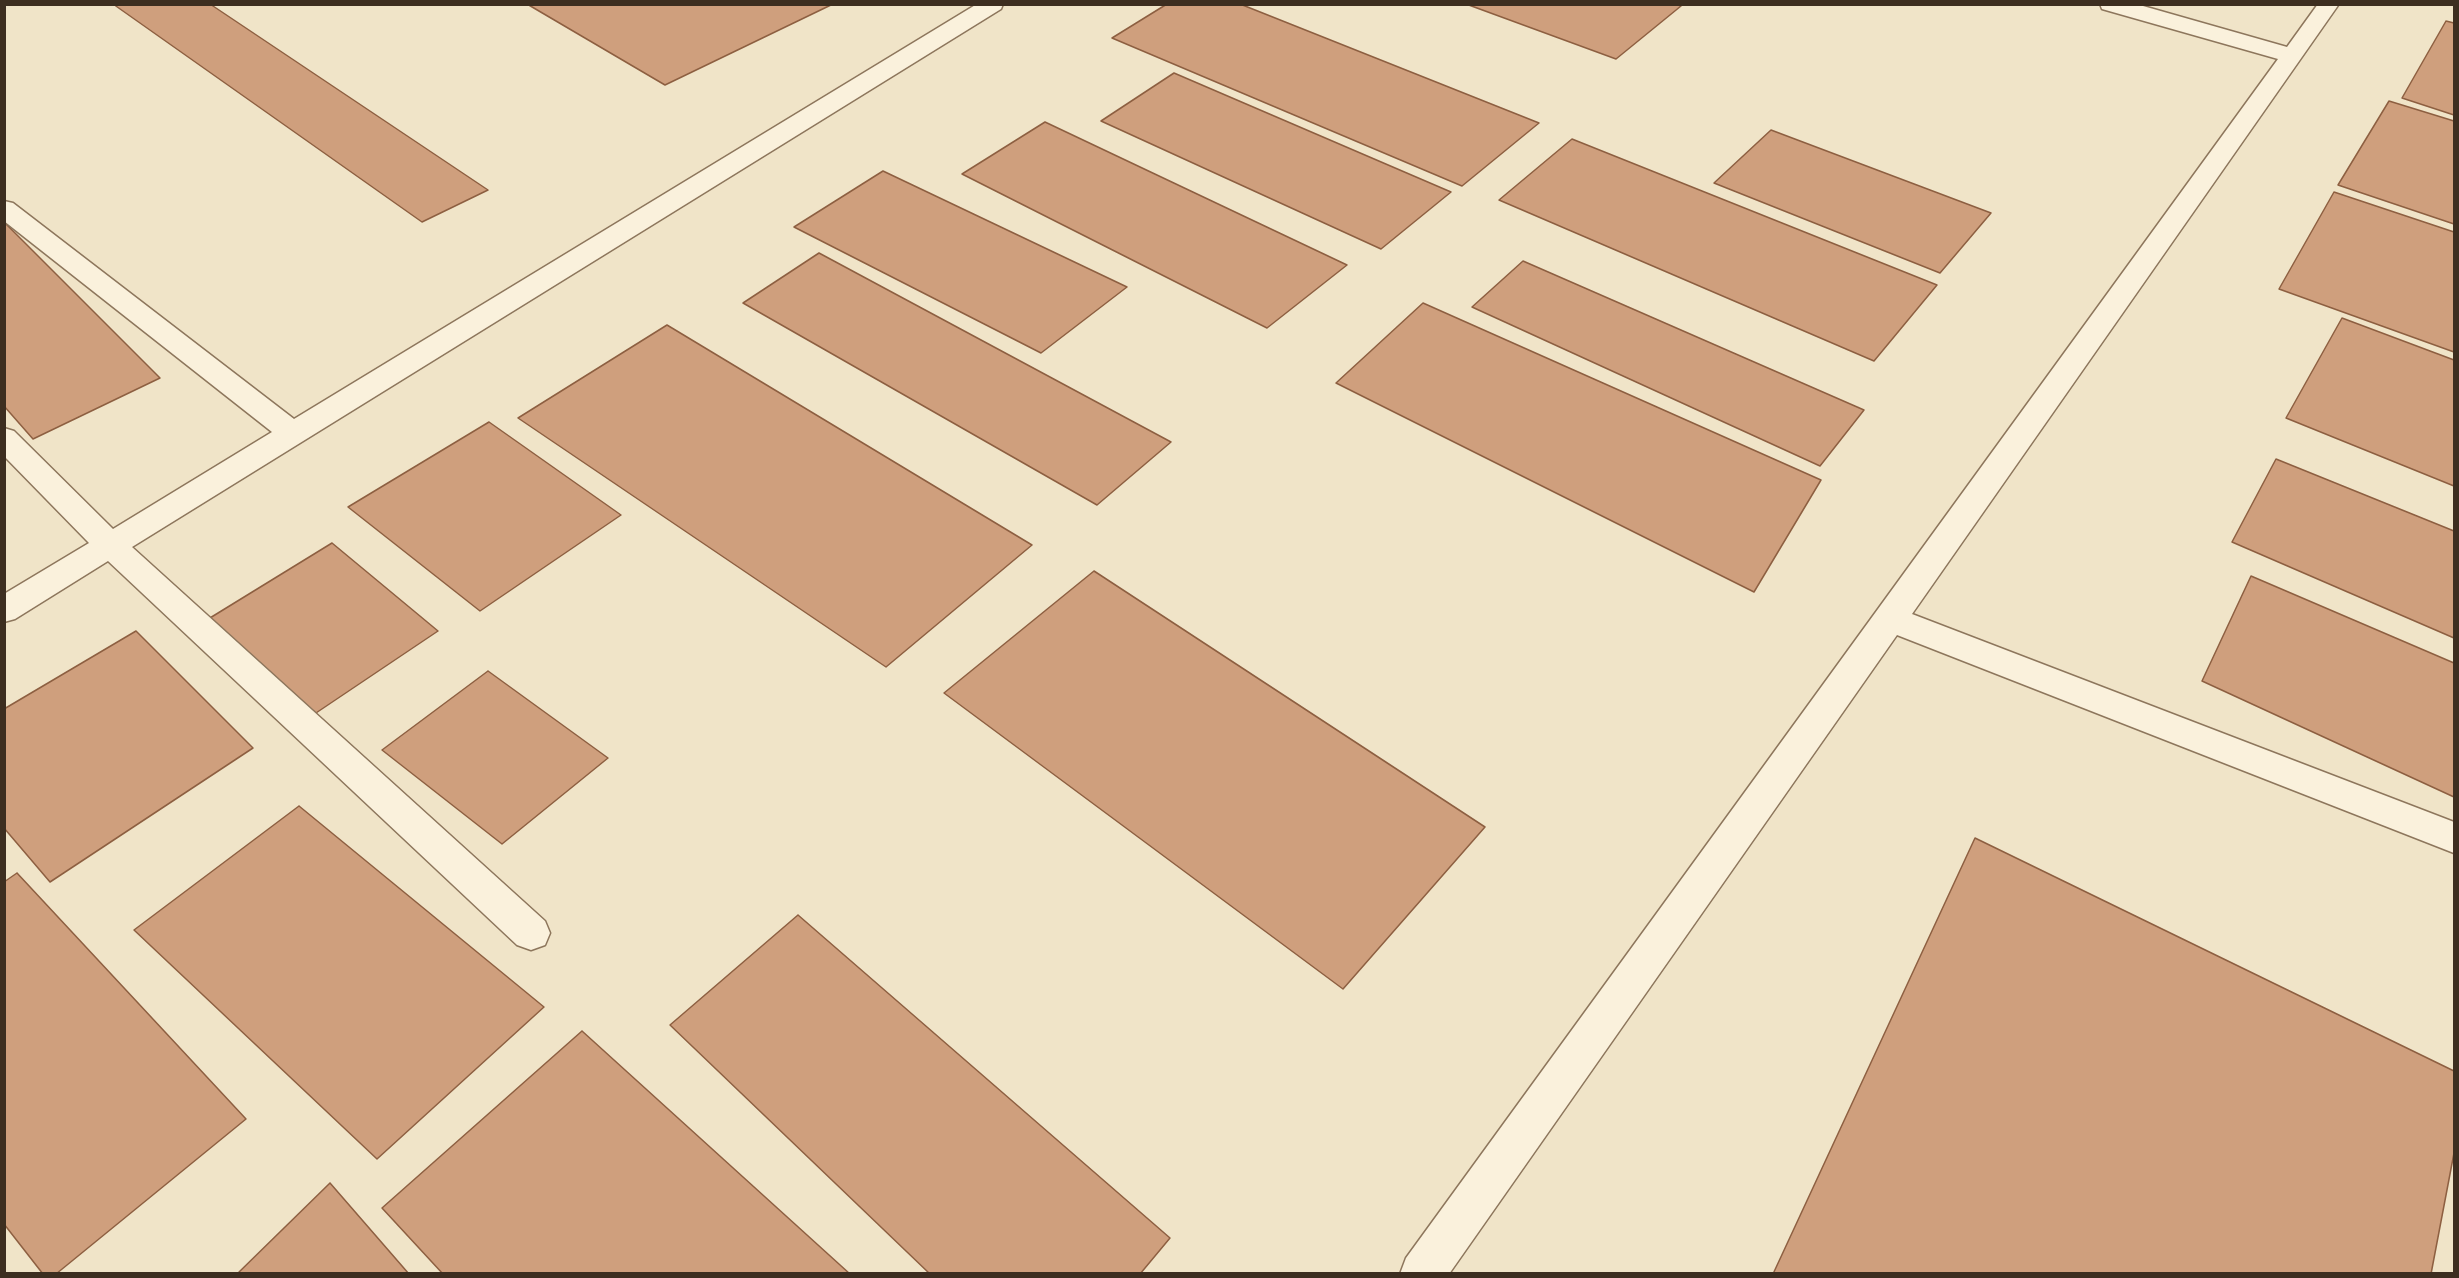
<!DOCTYPE html>
<html>
<head>
<meta charset="utf-8">
<style>
	body { margin:0 }
	#map { position:relative; width:2459px; height:1278px; overflow:hidden; background:#f0e4c8; font-family:"Crimson Pro",serif }
	canvas { display:block }
	.frame { position:absolute; inset:0; border:6px solid #3d2e20; pointer-events:none }
</style>
</head>
<body>
<div id="map">
<canvas width="2459" height="1278"></canvas>
<div class="frame"></div>
</div>
<script>
const g = document.querySelector('canvas').getContext('2d');
g.lineJoin = 'round';
function fill(path, color) { g.fillStyle = color; g.fill(path, 'evenodd'); }
const toPath = rows => new Path2D(rows.map(r => 'M' + r).join(''));
function stroke(path, color, width, dash) { g.strokeStyle = color; g.lineWidth = width; g.lineCap = dash ? 'butt' : 'round'; g.setLineDash(dash || []); g.stroke(path); }
const building = toPath([
	[113,4,210,4,488,190,422,222,113,4],
	[527,4,833,4,665,85,527,4],
	[1167,4,1240,4,1539,123,1462,186,1112,38,1167,4],
	[1466,4,1675,4,1681,6,1616,59,1466,4],
	[2446,21,2454,23,2454,115,2402,98,2446,21],
	[1174,73,1451,192,1381,249,1101,121,1174,73],
	[2389,101,2454,121,2454,224,2338,185,2389,101],
	[1045,122,1347,265,1267,328,962,174,1045,122],
	[1771,130,1991,213,1940,273,1714,183,1771,130],
	[1572,139,1937,285,1874,361,1499,200,1572,139],
	[883,171,1127,287,1041,353,794,227,883,171],
	[2334,192,2454,232,2454,352,2279,289,2334,192],
	[4,222,160,378,33,439,4,406,4,222],
	[819,253,1171,442,1097,505,743,303,819,253],
	[1523,261,1864,410,1820,466,1472,307,1523,261],
	[1423,303,1821,480,1754,592,1336,383,1423,303],
	[2342,318,2454,360,2454,486,2286,418,2342,318],
	[667,325,1032,545,886,667,518,418,667,325],
	[489,422,621,515,480,611,348,507,489,422],
	[2276,459,2454,531,2454,638,2232,542,2276,459],
	[332,543,438,631,310,717,205,621,332,543],
	[1094,571,1485,827,1343,989,944,693,1094,571],
	[2251,576,2454,663,2454,797,2202,681,2251,576],
	[136,631,253,748,50,882,4,828,4,709,136,631],
	[488,671,608,758,502,844,382,750,488,671],
	[299,806,544,1007,377,1159,134,930,299,806],
	[1975,838,2454,1071,2454,1153,2431,1274,1773,1274,1975,838],
	[17,873,246,1119,56,1274,43,1274,4,1224,4,882,17,873],
	[798,915,1170,1238,1140,1274,930,1274,670,1025,798,915],
	[582,1031,850,1274,443,1274,382,1208,582,1031],
	[330,1183,409,1274,237,1274,330,1183]
]);
fill(building, '#cf9f7d');
stroke(building, '#8d5f41', 1.5);
const minor = toPath([
	[977,4,1003,4,1001,9,132,547,545,921,550,933,545,945,531,950,517,945,108,561,15,619,4,622,4,594,89,543,4,456,4,428,14,431,113,529,272,432,4,221,4,201,13,203,294,419,977,4],
	[2100,4,2136,4,2287,47,2318,4,2339,4,1912,614,2454,822,2454,853,1897,635,1449,1274,1400,1274,1406,1258,2278,59,2102,9,2100,4]
]);
stroke(minor, '#8d765c', 3);
fill(minor, '#faf1dc');
</script>
</body>
</html>
